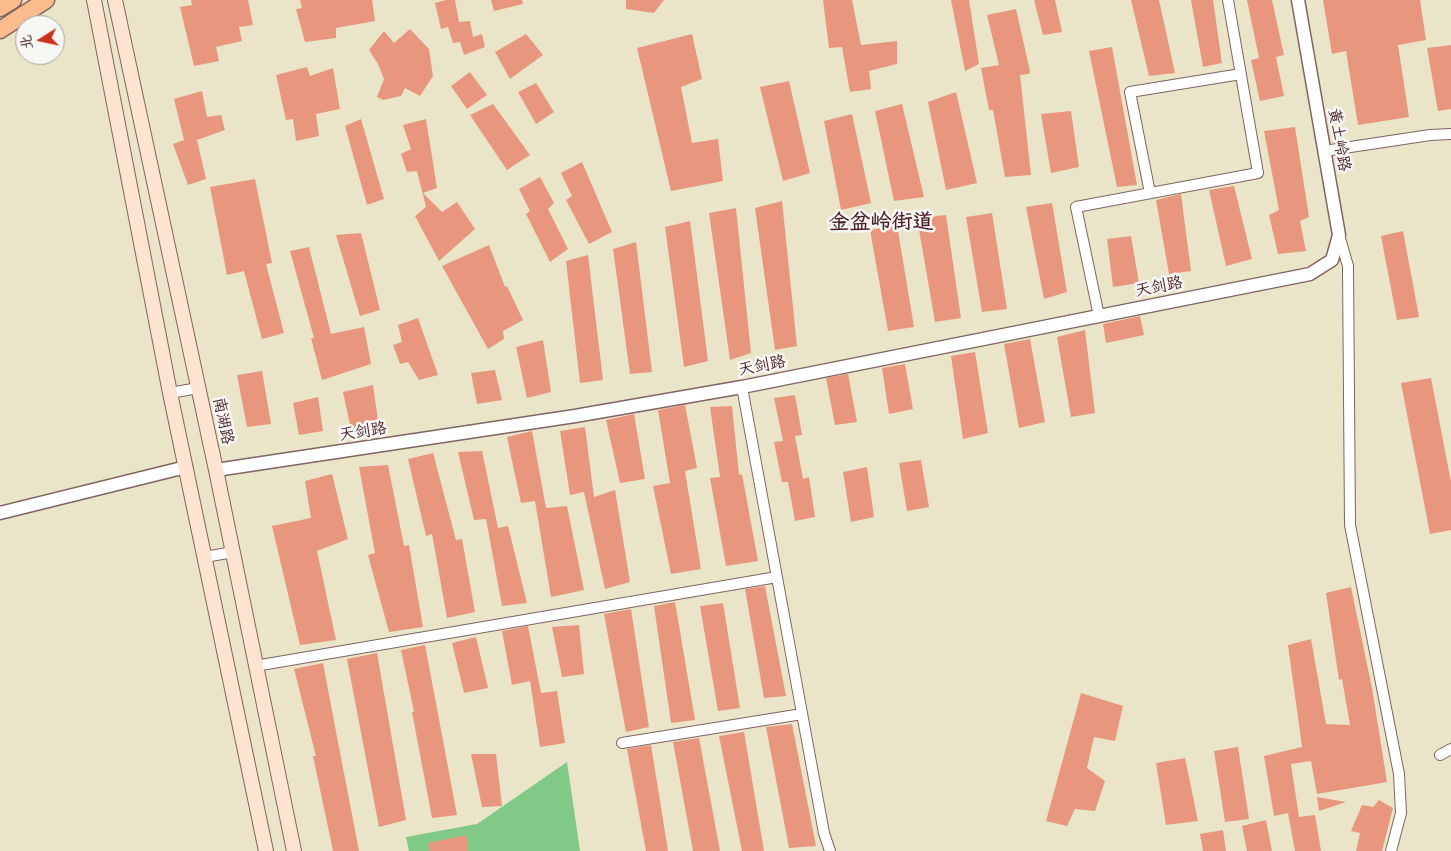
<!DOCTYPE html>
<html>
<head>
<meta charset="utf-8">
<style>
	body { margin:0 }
	#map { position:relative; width:1451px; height:851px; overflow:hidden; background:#eae5c9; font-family:"Playpen Sans","LXGW WenKai TC",sans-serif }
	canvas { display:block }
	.north { position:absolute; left:15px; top:15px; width:50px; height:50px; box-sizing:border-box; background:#f6f6f2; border:1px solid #b1a0a2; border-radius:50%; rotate:260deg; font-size:14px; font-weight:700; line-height:20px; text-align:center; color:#4a1f2b }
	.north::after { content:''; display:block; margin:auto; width:18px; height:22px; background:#c8321e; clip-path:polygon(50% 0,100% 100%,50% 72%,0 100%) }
</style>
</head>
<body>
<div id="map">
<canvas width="1451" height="851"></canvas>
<div class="north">北</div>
</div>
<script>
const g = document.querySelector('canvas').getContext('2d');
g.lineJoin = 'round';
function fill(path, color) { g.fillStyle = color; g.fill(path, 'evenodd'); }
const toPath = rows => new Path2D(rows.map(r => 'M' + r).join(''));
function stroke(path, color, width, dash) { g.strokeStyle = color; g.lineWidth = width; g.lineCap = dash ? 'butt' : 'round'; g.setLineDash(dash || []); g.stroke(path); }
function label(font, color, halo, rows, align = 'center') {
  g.font = font + ' "Playpen Sans","LXGW WenKai TC",sans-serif'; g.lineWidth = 5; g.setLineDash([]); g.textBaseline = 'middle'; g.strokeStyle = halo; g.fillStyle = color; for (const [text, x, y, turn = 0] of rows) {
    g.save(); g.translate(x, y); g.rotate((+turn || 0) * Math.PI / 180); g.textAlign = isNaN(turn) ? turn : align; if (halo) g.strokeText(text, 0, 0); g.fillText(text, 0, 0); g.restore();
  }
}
fill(toPath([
	[567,762,580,851,409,851,406,837,477,824]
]), '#80c986');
fill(toPath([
	[191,0,248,0,253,25,239,27,242,41,216,47,219,61,194,66,180,7,192,5],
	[300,0,372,0,375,21,336,28,336,38,305,42,296,9,302,8],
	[446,0,455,0,459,22,470,21,473,37,482,34,485,47,464,55,460,42,453,43,448,27,441,29,435,3],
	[491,0,522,0,523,4,494,11],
	[626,0,664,0,654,13,626,9],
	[823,0,852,0,861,45,897,41,897,64,869,71,871,89,850,92,842,47,829,48],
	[951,0,969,0,979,64,965,71],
	[1034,0,1055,0,1062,32,1043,35],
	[1131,0,1159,0,1175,73,1149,76],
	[1191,0,1213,0,1222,63,1203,67],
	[1247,0,1272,0,1284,55,1276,57,1284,96,1260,101,1251,60,1259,58],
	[1323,0,1420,0,1426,40,1398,45,1409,117,1358,125,1346,51,1332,54],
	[1016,9,1030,71,1029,74,1020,75,1031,175,1005,177,993,110,989,110,981,68,999,65,987,15],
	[410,29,429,49,433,76,420,96,405,88,401,96,383,100,377,97,384,79,378,64,369,50,384,31,394,43],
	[526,34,543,55,510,79,495,52],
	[692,34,702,79,681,87,692,143,718,139,723,181,671,191,637,48],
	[1451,45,1451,109,1438,111,1427,48],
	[1112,47,1137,185,1117,187,1089,51],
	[307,67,310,76,333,68,340,109,316,114,319,136,296,141,293,119,286,120,276,75],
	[470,72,487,95,467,109,451,86],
	[789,81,810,173,783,181,760,87],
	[536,83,554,112,536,124,518,92],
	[202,91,207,117,221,115,225,130,197,140,206,179,188,185,173,144,184,140,174,99],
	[956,92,977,183,946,190,928,102],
	[493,104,530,155,507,170,470,115],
	[902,104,924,197,894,201,875,111],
	[1071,111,1079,167,1051,173,1041,114],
	[852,114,871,203,841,210,824,121],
	[361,119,384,199,367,205,345,126],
	[426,119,437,188,423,193,442,212,457,202,475,229,439,261,415,216,426,207,417,171,407,172,401,154,411,149,403,125],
	[1295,127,1309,217,1300,221,1306,251,1278,254,1269,215,1279,210,1264,131],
	[582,162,612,232,589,244,566,200,572,196,561,173],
	[540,177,554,203,548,209,568,249,550,262,526,214,530,211,519,189],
	[255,179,272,263,266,264,284,333,262,339,244,271,227,275,210,187],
	[1234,186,1252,259,1226,266,1209,190],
	[1181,194,1191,271,1169,274,1156,200],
	[782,201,797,346,775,350,755,208],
	[1052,203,1067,292,1044,299,1026,207],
	[736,208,751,353,730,360,709,213],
	[992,213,1007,309,982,312,966,217],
	[946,215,961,318,935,322,917,218],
	[690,221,708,361,684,367,665,227],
	[897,225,914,327,888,331,870,230],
	[1403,231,1419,317,1397,320,1381,236],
	[361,233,380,310,360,316,336,235],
	[1131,236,1139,283,1113,287,1107,239],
	[636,242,652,372,630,374,613,249],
	[489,245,505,287,507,286,523,320,503,331,504,339,488,349,442,266],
	[309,247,331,334,364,327,371,364,322,380,311,338,314,338,290,251],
	[588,255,603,380,580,383,566,261],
	[1140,316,1144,335,1106,343,1103,324],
	[418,318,438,375,419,380,408,362,400,364,393,345,402,342,398,325],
	[1085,330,1095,413,1071,417,1057,337],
	[1030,339,1045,422,1019,428,1004,344],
	[543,340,551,392,527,398,516,347],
	[975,352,988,433,963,439,951,356],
	[905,364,913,409,889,414,882,368],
	[495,370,502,400,477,404,471,373],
	[262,371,271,424,247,427,237,375],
	[848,374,857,422,835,425,826,378],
	[1431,378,1451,482,1451,530,1430,534,1401,383],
	[373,385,378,421,351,429,343,392],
	[795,395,802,435,795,436,803,479,809,477,815,517,795,521,788,482,782,482,774,442,783,441,774,398],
	[318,397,323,431,299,435,293,403],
	[685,405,697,468,685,471,701,569,671,574,653,486,670,483,658,410],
	[732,406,739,475,742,474,758,561,726,566,710,478,720,477,710,407],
	[634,414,645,479,620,483,606,420],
	[585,427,594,497,615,490,630,582,605,589,584,492,570,495,560,431],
	[532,431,546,508,567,506,584,590,551,597,535,501,521,503,507,437],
	[482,451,498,528,508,526,527,603,502,606,486,519,474,520,458,452],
	[433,453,456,540,462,539,475,612,447,618,432,534,426,536,408,459],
	[921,460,929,507,907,511,899,463],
	[388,465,404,546,409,545,423,627,389,632,368,555,375,553,359,467],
	[867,467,874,517,851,522,843,472],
	[332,474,348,539,317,551,336,640,300,645,272,526,311,518,305,481],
	[765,586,786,696,764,698,745,589],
	[1351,587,1372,688,1387,782,1317,794,1311,761,1291,764,1299,817,1315,815,1321,851,1295,851,1288,813,1274,816,1264,756,1302,747,1288,645,1311,639,1326,724,1350,725,1342,679,1339,680,1326,593],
	[675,602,695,720,671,723,654,606],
	[723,603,740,708,718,711,700,606],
	[631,609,649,727,626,732,604,614],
	[579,625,584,674,562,677,552,627],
	[528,626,541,693,557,691,565,743,540,747,530,681,512,685,502,631],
	[476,637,488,688,464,693,452,643],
	[425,645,457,815,432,818,412,712,414,712,401,650],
	[377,653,406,820,379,827,347,659],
	[323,663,338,742,359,851,333,851,313,756,316,756,294,669],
	[1081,693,1123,706,1115,741,1094,737,1087,768,1105,781,1095,811,1075,809,1067,826,1046,821],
	[792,724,816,846,789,848,766,727],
	[744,732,764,851,742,851,719,736],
	[699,738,720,851,693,851,673,742],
	[651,745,668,851,646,851,627,749],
	[1238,747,1249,819,1225,822,1214,751],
	[471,754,496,754,502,806,482,807],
	[1185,758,1198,821,1166,825,1156,763],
	[1317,797,1346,802,1319,811],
	[1379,800,1393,808,1382,851,1356,851,1360,833,1351,831,1362,805,1373,807],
	[1266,820,1272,851,1247,851,1242,826],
	[1223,830,1226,851,1203,851,1200,834],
	[466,835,468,851,429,851,428,843]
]), '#e8977e');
const minor = toPath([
	[1324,151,1430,135,1451,134],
	[1150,193,1130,92,1241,74],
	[1339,235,1348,266,1350,525,1399,774,1401,813,1391,851],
	[1099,316,1076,207,1258,173,1228,0],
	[742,387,824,833,830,851],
	[170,393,198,388],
	[205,557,233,552],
	[255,666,777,577],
	[622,743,802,714],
	[1440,755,1451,749]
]);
const tertiary = toPath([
	[216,470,575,416,742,387,1310,274,1332,260,1339,235,1298,0],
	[0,513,186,467]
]);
const secondary = toPath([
	[94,0,170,393,266,851],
	[115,0,216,470,294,851]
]);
const primary = toPath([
	[0,8,13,0],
	[0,30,46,0]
]);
stroke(minor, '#826462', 12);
stroke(tertiary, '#826462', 15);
stroke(secondary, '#826462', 16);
stroke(primary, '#826462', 19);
stroke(minor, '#fff', 10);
stroke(tertiary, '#fff', 12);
stroke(secondary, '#fde4d1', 14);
stroke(primary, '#fbbb8d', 16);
label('16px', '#4a1f2b', '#f6f6f2', [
	["黄土岭路",1339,140,80],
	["天剑路",1159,287,-11],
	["天剑路",762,366,-11],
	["南湖路",223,421,78],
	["天剑路",363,432,-9]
]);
label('bold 21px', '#4a1f2b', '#f6f6f2', [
	["金盆岭街道",881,222]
]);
</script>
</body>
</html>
